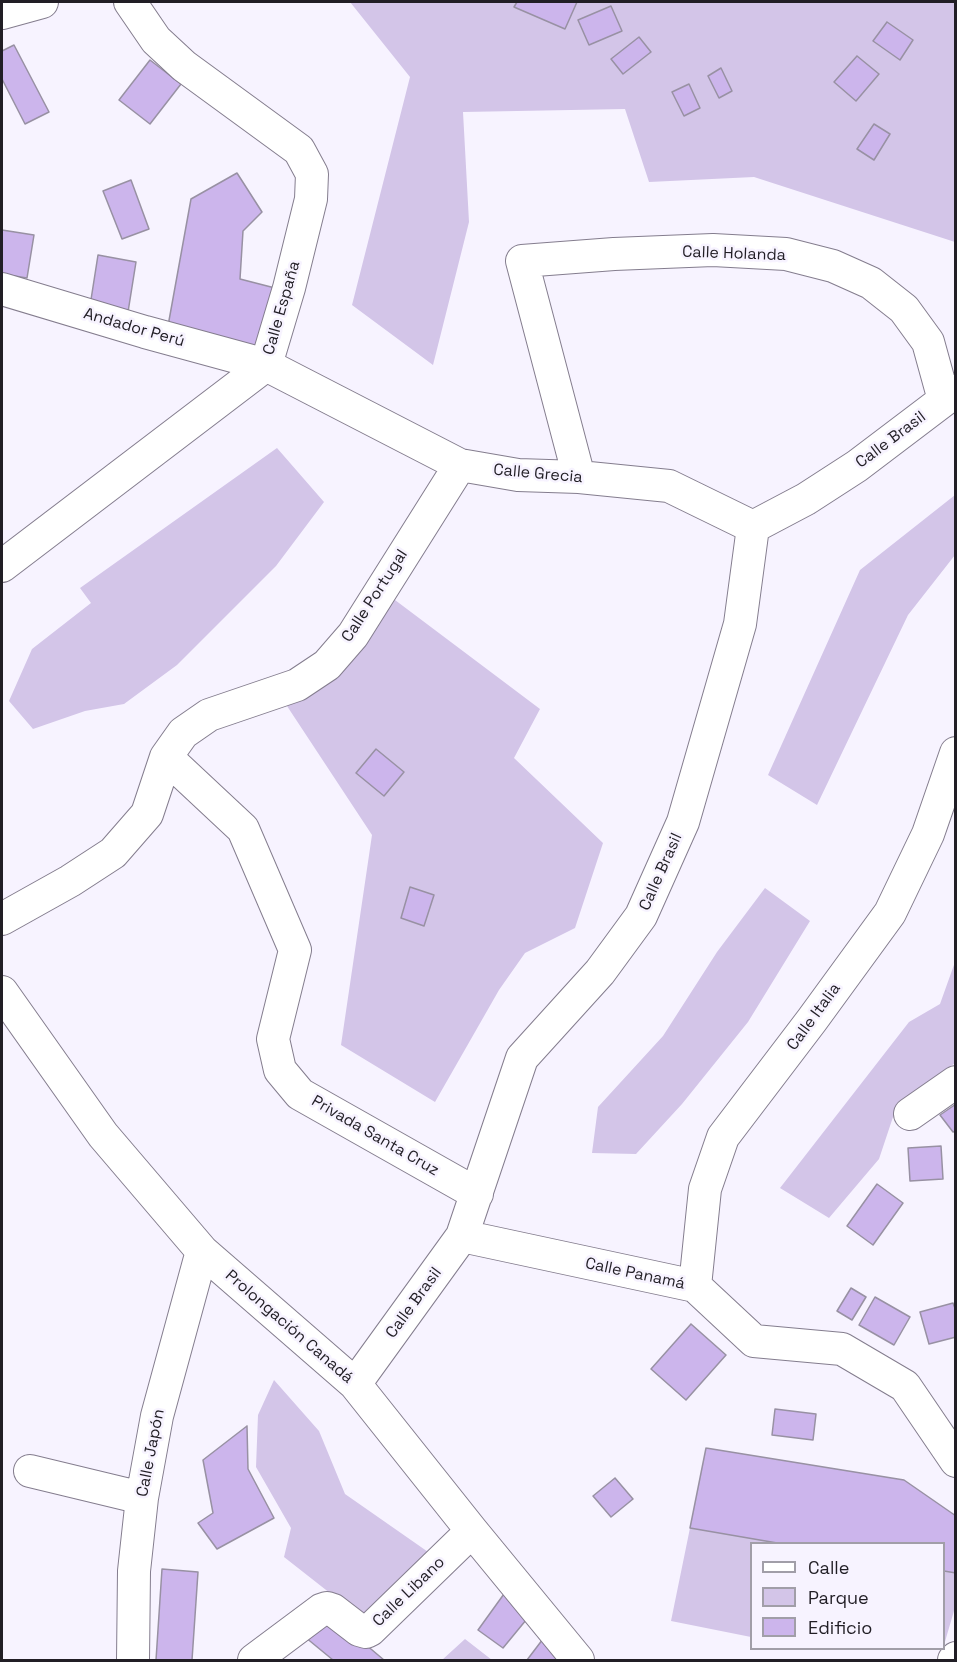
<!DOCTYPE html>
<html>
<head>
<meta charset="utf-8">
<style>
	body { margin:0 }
	#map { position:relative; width:957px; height:1662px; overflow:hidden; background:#f7f3ff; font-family:"Space Grotesk",sans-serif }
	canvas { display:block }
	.frame { position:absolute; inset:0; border:3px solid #211e25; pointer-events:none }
	.legend { position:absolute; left:750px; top:1542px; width:195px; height:108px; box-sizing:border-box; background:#f7f3ff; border:2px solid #a19ea8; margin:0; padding:8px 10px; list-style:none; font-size:18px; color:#211e25 }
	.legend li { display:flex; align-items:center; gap:12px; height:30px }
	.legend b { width:30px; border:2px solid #a19ea8 }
</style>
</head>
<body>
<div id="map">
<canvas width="957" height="1662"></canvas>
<div class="frame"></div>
<ul class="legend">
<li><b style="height:8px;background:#fff"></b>Calle</li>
<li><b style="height:16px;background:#d3c5e8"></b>Parque</li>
<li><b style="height:16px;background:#ccb5ec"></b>Edificio</li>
</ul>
</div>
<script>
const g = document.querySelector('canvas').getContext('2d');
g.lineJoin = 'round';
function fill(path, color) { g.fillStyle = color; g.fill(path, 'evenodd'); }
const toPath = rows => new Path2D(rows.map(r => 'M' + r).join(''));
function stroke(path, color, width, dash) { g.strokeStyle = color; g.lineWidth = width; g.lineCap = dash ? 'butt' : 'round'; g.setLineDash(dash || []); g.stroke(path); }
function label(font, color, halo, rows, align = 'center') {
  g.font = font + ' "Space Grotesk",sans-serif'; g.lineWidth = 5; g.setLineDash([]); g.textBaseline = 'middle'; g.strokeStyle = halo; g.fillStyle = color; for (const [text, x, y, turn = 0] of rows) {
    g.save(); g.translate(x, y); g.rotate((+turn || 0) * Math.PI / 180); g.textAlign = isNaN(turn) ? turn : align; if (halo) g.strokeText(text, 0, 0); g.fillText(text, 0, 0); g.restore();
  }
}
fill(toPath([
	[350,2,955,2,955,242,754,177,649,182,625,109,463,112,469,222,433,365,352,305,410,77],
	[277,448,324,502,276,566,177,665,124,704,85,711,33,729,9,701,32,649,91,603,80,588],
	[955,495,955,555,908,615,817,805,768,775,860,570],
	[395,600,540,709,514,758,603,843,575,928,525,953,499,990,435,1102,341,1045,372,835,287,706,340,673],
	[765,888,810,921,748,1022,682,1104,636,1154,592,1153,598,1107,663,1036,717,952],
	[955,962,955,1063,896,1108,879,1159,829,1218,780,1188,909,1022,940,1004],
	[274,1380,319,1431,345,1494,431,1554,363,1619,284,1557,291,1528,256,1467,258,1415],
	[690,1528,783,1543,752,1544,751,1637,671,1621],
	[944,1571,955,1573,956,1604,944,1645],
	[465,1639,492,1660,442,1660]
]), '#d3c5e8');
const building = toPath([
	[517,2,577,2,565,29,514,7,517,2],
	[611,6,622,31,589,45,578,20,611,6],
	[887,22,913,40,900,60,873,41,887,22],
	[639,37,651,52,623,74,611,59,639,37],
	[14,45,49,112,25,124,2,79,2,51,14,45],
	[857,56,879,74,856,101,834,82,857,56],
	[150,60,181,84,150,124,119,100,150,60],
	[721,68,732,91,719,98,708,76,721,68],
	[689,84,700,108,684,116,672,92,689,84],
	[874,124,890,134,874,160,857,149,874,124],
	[237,173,262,212,243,231,240,279,275,288,257,347,168,326,191,199,237,173],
	[131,180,149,229,122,239,103,191,131,180],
	[2,230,34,235,27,278,2,274,2,230],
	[98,255,136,262,128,312,90,306,98,255],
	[376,749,404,772,384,796,356,773,376,749],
	[410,887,434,895,424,926,401,918,410,887],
	[956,1104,956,1131,953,1132,940,1115,956,1104],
	[941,1146,943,1179,910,1181,908,1148,941,1146],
	[877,1184,903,1203,873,1245,847,1226,877,1184],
	[851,1288,866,1297,852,1320,837,1311,851,1288],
	[875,1297,910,1317,894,1345,859,1325,875,1297],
	[953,1303,956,1311,956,1337,929,1344,920,1312,953,1303],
	[691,1324,726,1355,686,1400,651,1369,691,1324],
	[775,1409,816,1414,813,1440,772,1435,775,1409],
	[247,1426,248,1469,274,1518,217,1549,198,1523,213,1513,203,1460,247,1426],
	[706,1448,904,1480,956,1516,956,1573,944,1571,944,1544,783,1544,690,1528,706,1448],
	[615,1478,633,1499,611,1517,593,1496,615,1478],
	[162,1569,198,1572,192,1660,156,1660,162,1569],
	[509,1587,531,1614,503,1648,478,1630,509,1587],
	[327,1612,384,1660,333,1660,305,1637,327,1612],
	[546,1635,567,1660,527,1660,546,1635]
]);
fill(building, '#ccb5ec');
stroke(building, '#9891a3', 1.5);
const minor = toPath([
	[2,13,42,2],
	[2,289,145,332,266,365,460,465,518,475,579,477,669,486,753,527],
	[579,477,522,261,614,254,713,250,786,254,833,266,871,283,904,309,928,342,944,400],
	[2,566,266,365,289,288,311,199,312,174,299,150,184,66,156,40,130,2],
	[166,757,243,829,295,950,273,1039,280,1070,300,1094,477,1194],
	[2,919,70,881,113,853,147,814,166,757,183,733,209,715,297,685,327,665,353,635,460,465],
	[2,992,103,1135,202,1251,355,1384,472,1531,578,1660],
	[910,1114,956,1082],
	[462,1236,695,1286,754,1341,842,1349,905,1386,956,1461],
	[695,1286,705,1189,723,1137,812,1020,890,913,928,834,956,753],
	[355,1384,462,1236,522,1058,600,972,641,916,683,822,740,624,753,527,806,499,857,466,956,391],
	[30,1471,142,1498],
	[133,1660,134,1571,142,1498,157,1416,202,1251],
	[254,1660,321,1610,327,1608,333,1610,359,1630,366,1632,370,1630,472,1531],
	[954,1660,956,1658]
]);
stroke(minor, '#847d8e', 34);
stroke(minor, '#fff', 32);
label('16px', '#211e25', '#f7f3ff', [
	["Calle Holanda",734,254,2],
	["Calle España",282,308,-74],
	["Andador Perú",134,328,16],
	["Calle Brasil",891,440,-37],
	["Calle Grecia",538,474,5],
	["Calle Portugal",375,596,-57],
	["Calle Brasil",661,872,-66],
	["Calle Italia",814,1017,-54],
	["Privada Santa Cruz",375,1136,30],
	["Calle Panamá",635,1274,12],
	["Calle Brasil",414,1303,-54],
	["Prolongación Canadá",289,1327,41],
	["Calle Japón",151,1453,-79],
	["Calle Libano",409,1592,-44]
]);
</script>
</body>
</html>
